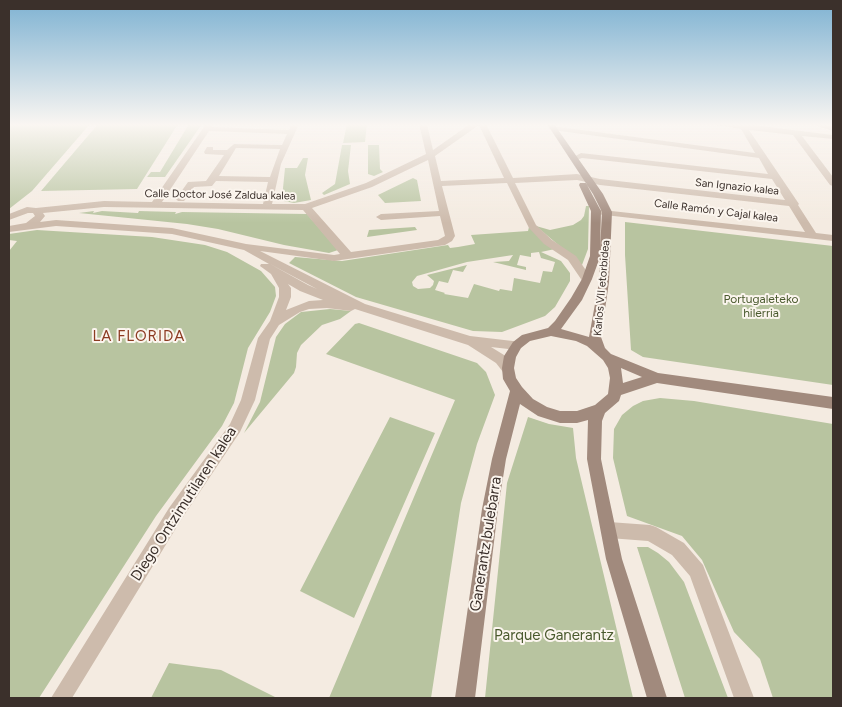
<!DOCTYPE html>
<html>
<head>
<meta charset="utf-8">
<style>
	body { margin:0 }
	#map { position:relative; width:842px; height:707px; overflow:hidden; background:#f4ebe1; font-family:Figtree,sans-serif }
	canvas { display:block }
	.frame { position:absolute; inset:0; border:10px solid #3b302b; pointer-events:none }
</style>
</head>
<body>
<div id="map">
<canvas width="842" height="707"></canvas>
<div class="frame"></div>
</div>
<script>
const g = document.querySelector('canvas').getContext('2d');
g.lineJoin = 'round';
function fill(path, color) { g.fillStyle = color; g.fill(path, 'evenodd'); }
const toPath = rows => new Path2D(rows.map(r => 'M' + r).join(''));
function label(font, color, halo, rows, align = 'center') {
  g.font = font + ' Figtree,sans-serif'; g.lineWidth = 4; g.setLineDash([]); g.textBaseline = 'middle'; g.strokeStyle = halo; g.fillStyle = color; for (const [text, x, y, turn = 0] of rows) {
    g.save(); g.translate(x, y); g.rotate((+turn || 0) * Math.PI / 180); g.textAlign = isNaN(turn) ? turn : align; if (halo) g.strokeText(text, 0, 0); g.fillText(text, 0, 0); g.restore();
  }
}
fill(toPath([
	[9,124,90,124,32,191,9,209],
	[98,124,178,124,137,189,41,191],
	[189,124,202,124,165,177,147,177,151,172,160,172],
	[347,124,367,124,365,142,343,143],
	[342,145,351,145,348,171,350,184,324,195,322,193,335,184],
	[368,145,379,145,380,169,383,172,374,176,368,174],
	[303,158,308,158,305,175,311,200,294,203,284,201,282,198,285,168,297,168],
	[413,178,417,180,421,201,385,203,378,195],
	[586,206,589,206,588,249,582,265,536,226,550,230,573,225,581,220,584,216],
	[94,211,93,213,102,211,138,213,139,211,176,212,175,214,182,212,307,214,338,250,329,253,284,245,218,229,187,224,79,213],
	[625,222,833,246,833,385,643,357,631,350,625,255],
	[415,227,417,230,367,237,369,230],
	[529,227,555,249,541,252,561,261,570,273,570,281,555,307,545,316,502,332,473,331,356,297,289,263,295,257,342,261,448,245,450,248,458,247,475,244,471,235,528,231],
	[539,252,541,258,555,262,552,272,543,271,540,283,514,278,512,291,500,289,499,291,474,284,468,298,444,294,445,293,435,290,439,281,448,283,453,270,463,272,467,265,427,275,434,281,433,285,430,288,418,289,413,286,412,282,417,276,467,262,513,255,509,261,493,262,526,270,526,267,517,265,520,255,531,257,531,253],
	[37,230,152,237,205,245,227,252,261,271,275,287,276,296,270,312,248,348,234,403,222,426,156,516,39,698,9,698,9,251,17,241,9,240,9,234],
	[330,309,351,311,340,319,322,325,301,345,297,353,296,367,294,373,244,433,260,402,276,337,285,324,301,312],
	[359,323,477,363,486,372,495,395,477,444,461,503,431,698,329,698,455,400,326,354,355,324],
	[660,398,694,401,833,424,833,698,773,698,760,659,734,632,702,560,682,536,627,516,613,458,614,429,622,415,633,406,643,401],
	[390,417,435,433,354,618,300,591],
	[528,417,549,424,573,428,576,458,633,698,485,698,507,483],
	[637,547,648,547,658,553,669,562,684,582,728,698,685,698],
	[169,663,221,670,277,698,151,698]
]), '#b8c4a0');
fill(toPath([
	[206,124,213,124,212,127,289,130,291,124,299,124,281,164,272,204,305,204,366,183,426,154,419,124,427,124,433,150,470,124,486,124,513,178,577,174,600,179,785,200,772,179,582,158,574,161,570,159,581,153,768,174,759,158,552,130,548,128,552,126,755,153,741,129,710,124,745,124,833,135,833,139,802,136,833,177,833,186,830,185,793,135,749,130,799,204,798,205,816,233,833,235,833,241,596,214,593,213,593,209,805,232,789,206,600,185,577,180,515,183,536,225,552,240,576,256,592,279,587,283,583,282,568,260,544,244,529,228,507,183,442,186,455,236,452,241,445,245,334,261,260,251,365,304,470,336,521,342,523,345,521,348,517,350,491,347,504,355,514,368,513,372,503,372,496,363,468,345,355,309,351,311,327,308,309,309,300,312,279,325,270,339,255,400,240,432,181,520,72,698,51,698,169,508,230,424,241,400,258,338,270,321,279,297,279,288,271,274,260,266,261,264,269,264,244,250,172,234,56,226,9,232,9,226,26,223,35,216,33,213,28,213,9,220,9,214,27,207,36,208,104,201,152,202,206,124],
	[479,125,504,178,441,181,435,156,479,125],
	[209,131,287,134,282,145,234,144,227,150,213,150,213,147,207,147,204,152,205,154,224,155,206,181,188,182,176,199,178,201,184,201,194,187,212,186,216,181,268,182,263,204,162,202,209,131],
	[236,148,280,149,270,177,219,176,236,148],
	[428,160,439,211,381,214,376,217,381,220,440,216,445,236,438,240,351,252,312,208,372,187,428,160],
	[104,207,303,210,340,254,334,255,246,244,172,228,56,220,40,222,45,216,43,213,104,207],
	[270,264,317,289,308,285,270,264],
	[288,284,300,291,323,300,309,301,286,310,291,297,291,288,288,284],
	[817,124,833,126,833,131,817,126,817,124],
	[609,522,650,525,656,527,684,543,703,565,754,698,734,698,690,576,672,555,648,541,609,538,603,536,601,530,603,524,609,522]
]), '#cdbbac');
fill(toPath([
	[547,124,554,124,603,194,612,212,609,282,601,337,605,348,611,354,658,373,833,397,833,409,657,383,621,395,619,401,605,413,602,421,601,459,608,493,622,559,667,698,647,698,606,559,587,459,588,420,577,423,560,423,538,416,520,404,506,459,498,509,475,698,455,698,482,509,492,459,510,391,503,379,502,368,504,356,513,342,522,335,548,328,555,321,571,298,582,279,590,256,591,211,579,185,580,183,586,183,601,211,600,250,602,212,593,194,547,124],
	[600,257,599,282,589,337,561,329,582,300,592,279,600,257],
	[551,336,576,341,587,346,603,360,608,368,610,378,608,394,595,405,577,411,560,411,547,407,533,399,522,387,516,378,514,368,516,357,521,348,530,341,551,336],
	[621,368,642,377,623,383,621,368]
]), '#a18a7d');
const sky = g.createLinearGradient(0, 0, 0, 223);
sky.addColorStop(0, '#7eb2d2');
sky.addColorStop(0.56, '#faf6f2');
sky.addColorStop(1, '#faf6f200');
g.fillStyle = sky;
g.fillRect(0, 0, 842, 223);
label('11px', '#3b302b', '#fbf5ee', [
	["San Ignazio kalea",737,187,6],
	["Calle Doctor José Zaldua kalea",220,195,1],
	["Calle Ramón y Cajal kalea",716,211,7],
	["Karlos VII etorbidea",602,288,-85]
]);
label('12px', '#4a5a2e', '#fbf5ee', [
	["Portugaleteko",761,299],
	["hilerria",761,313]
]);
g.letterSpacing = '1px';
label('15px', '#8c3b22', '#fbf5ee', [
	["LA FLORIDA",139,337]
]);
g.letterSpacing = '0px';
label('15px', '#3b302b', '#fbf5ee', [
	["Diego Ontzimutilaren kalea",184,504,-57],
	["Ganerantz bulebarra",486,544,-81]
]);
label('15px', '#4a5a2e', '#fbf5ee', [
	["Parque Ganerantz",554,636]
]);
</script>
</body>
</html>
